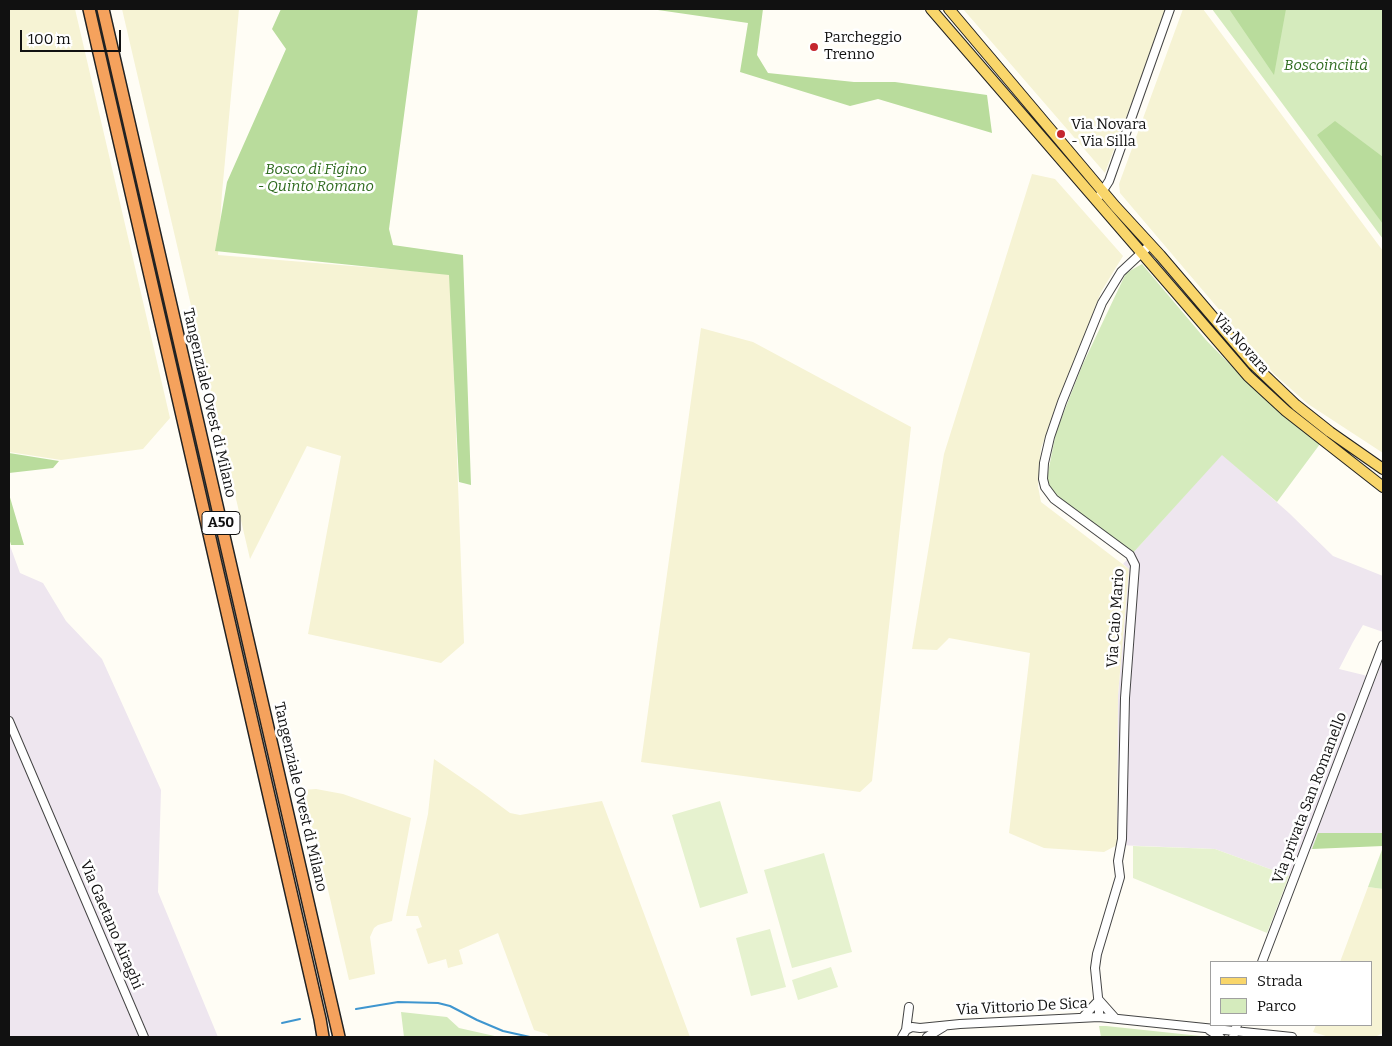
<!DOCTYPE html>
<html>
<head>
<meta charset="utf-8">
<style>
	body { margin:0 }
	#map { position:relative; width:1392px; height:1046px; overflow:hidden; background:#fffdf5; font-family:Bitter,serif }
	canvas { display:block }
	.frame { position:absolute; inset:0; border:10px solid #111; pointer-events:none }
	.legend { position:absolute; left:1210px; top:961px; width:162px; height:65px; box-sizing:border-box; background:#fff; border:1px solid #a0a0a0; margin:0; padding:6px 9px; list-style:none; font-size:15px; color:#111 }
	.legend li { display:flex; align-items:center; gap:10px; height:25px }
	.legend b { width:25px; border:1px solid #a0a0a0 }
	.scale { position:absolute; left:20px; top:30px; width:101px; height:22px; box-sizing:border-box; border:2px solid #111; border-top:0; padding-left:6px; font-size:15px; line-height:18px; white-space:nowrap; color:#111; -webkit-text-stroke:4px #fff; paint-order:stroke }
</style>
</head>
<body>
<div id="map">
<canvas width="1392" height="1046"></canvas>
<div class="frame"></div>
<ul class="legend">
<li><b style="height:6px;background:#f9d66b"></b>Strada</li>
<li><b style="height:14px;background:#d5ebbd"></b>Parco</li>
</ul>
<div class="scale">100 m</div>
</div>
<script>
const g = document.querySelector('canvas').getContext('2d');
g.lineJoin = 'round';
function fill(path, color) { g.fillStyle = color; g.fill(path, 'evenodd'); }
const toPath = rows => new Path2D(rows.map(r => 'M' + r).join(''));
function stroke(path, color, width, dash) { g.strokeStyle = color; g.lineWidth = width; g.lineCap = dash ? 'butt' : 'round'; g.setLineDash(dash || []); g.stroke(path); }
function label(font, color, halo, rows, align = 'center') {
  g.font = font + ' Bitter,serif'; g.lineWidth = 5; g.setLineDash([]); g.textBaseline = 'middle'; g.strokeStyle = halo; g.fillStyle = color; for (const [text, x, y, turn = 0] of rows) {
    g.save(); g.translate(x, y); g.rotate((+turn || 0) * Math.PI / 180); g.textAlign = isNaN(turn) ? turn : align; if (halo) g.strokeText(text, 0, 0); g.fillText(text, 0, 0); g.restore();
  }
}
fill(toPath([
	[1222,454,1289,513,1333,556,1383,576,1383,632,1363,625,1353,642,1339,669,1376,678,1383,659,1383,833,1318,833,1312,849,1299,850,1289,876,1215,849,1117,845,1118,695,1129,569,1123,564],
	[9,543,20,573,43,583,66,621,102,659,161,790,158,892,218,1037,9,1037]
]), '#eee6ef');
fill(toPath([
	[9,9,75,9,170,418,143,449,61,460,9,452],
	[122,9,239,9,222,193,218,255,450,274,464,643,441,663,308,634,341,456,307,446,250,559],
	[963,9,1167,9,1105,173],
	[1183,9,1203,9,1383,251,1383,453,1308,404,1274,374,1120,193,1119,184],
	[1032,174,1055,179,1123,256,1101,292,1041,448,1038,486,1041,502,1129,569,1118,695,1117,845,1104,852,1044,848,1009,833,1030,653,949,638,937,650,912,649,944,454],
	[701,328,753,342,911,427,872,781,860,792,641,762],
	[434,759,479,790,510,813,520,815,602,801,690,1037,549,1037,547,1034,534,1030,498,933,459,950,463,964,448,968,446,959,428,964,416,929,422,927,418,916,406,916,428,814],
	[316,789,343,794,411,818,392,921,378,925,374,928,370,937,375,974,349,980,325,877,302,790],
	[1368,887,1383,889,1383,1033,1375,1037,1329,1037,1313,1032,1316,1025,1371,1025,1371,962,1340,962]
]), '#f6f3d4');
fill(toPath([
	[1212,9,1383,9,1383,239],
	[1142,264,1206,340,1253,388,1320,444,1277,502,1222,455,1132,554,1053,494,1046,483,1056,432,1082,366,1126,273],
	[1383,847,1383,889,1368,887],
	[401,1012,447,1017,459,1028,499,1037,404,1037],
	[1099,1026,1106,1026,1210,1037,1101,1037]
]), '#d5ebbd');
fill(toPath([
	[281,9,418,9,389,229,393,245,463,255,471,485,459,482,449,275,215,251,227,182,286,49,272,29],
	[651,9,763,9,757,55,768,73,854,82,895,82,987,95,992,133,878,99,850,106,740,72,748,23],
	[1229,9,1286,9,1274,75],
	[1335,121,1383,157,1383,224,1317,135],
	[9,453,59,461,53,468,9,473],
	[9,494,24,545,11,545,9,538],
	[1318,833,1383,833,1383,846,1312,849]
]), '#b9dc9c');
fill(toPath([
	[720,801,748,893,700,908,672,815],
	[1133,846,1215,849,1289,876,1267,933,1133,878],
	[824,853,852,952,792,968,764,870],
	[770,929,786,987,751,996,736,938],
	[831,967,838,987,798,1000,792,980]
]), '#e6f2cf');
stroke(toPath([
	[356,1009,398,1002,438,1003,450,1006,477,1020,503,1031,530,1037],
	[282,1023,300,1019]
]), '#3f96cf', 2);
const minor = toPath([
	[1100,195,1109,181,1170,9],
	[9,721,144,1037],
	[1262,962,1383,645],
	[1099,1000,1115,1018],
	[1083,1017,1099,1000],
	[1099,1017,1099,1007,1095,968,1097,954,1120,877,1118,861,1122,839,1125,698,1135,565,1130,555,1054,499,1045,487,1043,479,1044,463,1050,437,1062,402,1102,303,1121,272,1150,245],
	[906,1030,909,1007],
	[1209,1030,1220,1037],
	[902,1037,906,1030,912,1027,920,1028,960,1024,1099,1017,1292,1037],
	[927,1037,945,1026],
	[1233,1037,1237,1025]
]);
const major = toPath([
	[931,9,1248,376,1286,411,1383,487],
	[949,9,1115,206,1160,255,1253,364,1296,405,1330,432,1383,469]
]);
const highway = toPath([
	[89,9,320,1019,323,1037],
	[103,9,339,1037]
]);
stroke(minor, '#444', 10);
stroke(major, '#222', 12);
stroke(highway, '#222', 14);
stroke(minor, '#fff', 8);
stroke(major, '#f9d66b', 10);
stroke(highway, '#f5a25d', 11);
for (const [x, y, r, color] of [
	[814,47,5,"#c4262e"],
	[1061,134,5,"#c4262e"]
]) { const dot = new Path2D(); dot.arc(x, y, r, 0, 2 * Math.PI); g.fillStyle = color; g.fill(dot); stroke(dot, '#fff', 2); }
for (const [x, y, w] of [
	[221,523,38]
]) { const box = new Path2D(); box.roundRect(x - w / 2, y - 11.5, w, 23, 4); g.fillStyle = '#fff'; g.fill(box); stroke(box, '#111', 1); }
label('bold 14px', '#111', null, [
	["A50",221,523]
]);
label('15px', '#111', '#fff', [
	["Parcheggio",824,38],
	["Trenno",824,55],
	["Via Novara",1071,125],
	["- Via Silla",1071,142]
], 'left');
label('italic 15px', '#2f6b1f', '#fff', [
	["Boscoincittà",1326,66],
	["Bosco di Figino",316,170],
	["- Quinto Romano",316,187]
]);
label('15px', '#111', '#fff', [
	["Via Novara",1241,344,48],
	["Tangenziale Ovest di Milano",209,403,77],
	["Via Caio Mario",1116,618,-86],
	["Tangenziale Ovest di Milano",300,797,77],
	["Via privata San Romanello",1310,798,-69],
	["Via Gaetano Airaghi",111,925,67],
	["Via Vittorio De Sica",1022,1007,-3]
]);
</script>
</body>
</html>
